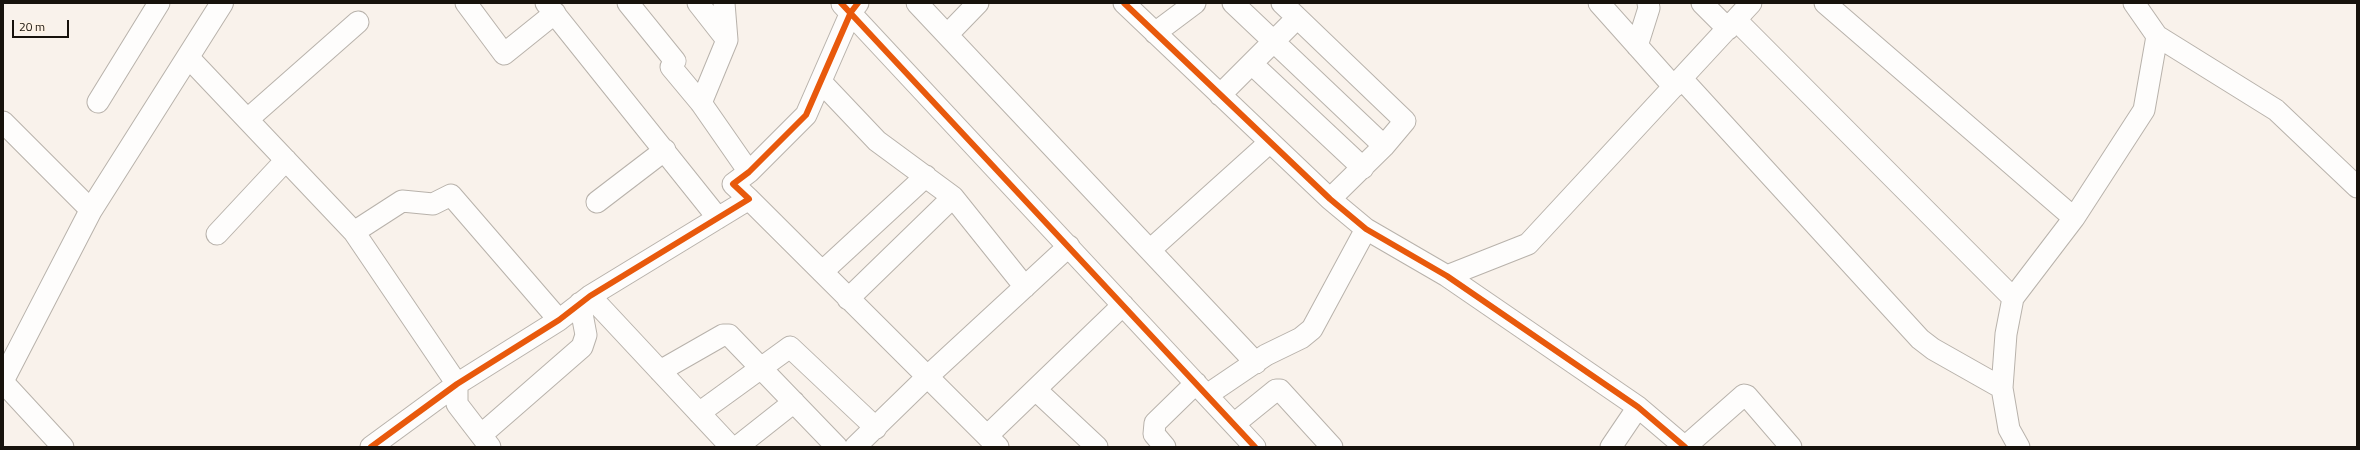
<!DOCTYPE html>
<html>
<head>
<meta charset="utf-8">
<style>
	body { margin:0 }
	#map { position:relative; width:2360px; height:450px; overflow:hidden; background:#f9f2eb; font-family:"Titillium Web",sans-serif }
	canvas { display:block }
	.frame { position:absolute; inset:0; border:4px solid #17120c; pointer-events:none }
	.scale { position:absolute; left:12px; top:20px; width:57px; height:18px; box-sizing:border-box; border:2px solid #17120c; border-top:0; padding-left:5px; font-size:12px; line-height:14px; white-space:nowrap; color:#17120c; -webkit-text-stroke:3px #fff3e5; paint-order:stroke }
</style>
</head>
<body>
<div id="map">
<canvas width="2360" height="450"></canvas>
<div class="frame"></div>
<div class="scale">20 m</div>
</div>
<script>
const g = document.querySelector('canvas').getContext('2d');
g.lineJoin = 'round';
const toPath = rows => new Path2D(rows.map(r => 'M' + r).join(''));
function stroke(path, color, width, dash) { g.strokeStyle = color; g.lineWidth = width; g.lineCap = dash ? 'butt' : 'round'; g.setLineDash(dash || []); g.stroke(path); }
const minor = toPath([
	[466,3,504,54,555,13],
	[546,3,718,218],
	[628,3,675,61,671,67,701,103,749,172],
	[698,3,727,40],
	[917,3,1256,363],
	[1124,3,1330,199,1366,229,1447,276,1638,407,1685,447],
	[1233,3,1384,146],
	[1282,3,1405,121,1384,146,1330,199],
	[1599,3,1674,87],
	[1702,3,1728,29],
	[1825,3,2074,218],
	[842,4,1255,447],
	[1736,20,2013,298],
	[1155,33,1195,3],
	[947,35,978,3],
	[2157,36,2276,110,2357,187],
	[1637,46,1649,8,1648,3],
	[188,57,354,232,457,384,457,404,490,447],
	[1252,64,1363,168],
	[1682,79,1920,339,1933,349,2002,388],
	[821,82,877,141,953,197,1025,287],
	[1220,95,1297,18],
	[98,102,159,3],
	[701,103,727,40,724,3],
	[248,119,358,22],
	[3,122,91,210],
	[749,199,998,447],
	[597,202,665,150],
	[354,232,402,201,433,204,451,195,559,320],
	[217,234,286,160],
	[1150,250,1270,142],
	[822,272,926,176],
	[1447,276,1528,244,1751,3],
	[590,296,731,447],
	[848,299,953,197],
	[660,371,723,335,729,335,837,447],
	[3,382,63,447],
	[1036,390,1097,447],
	[1207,395,1266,355,1301,338,1312,329,1366,229],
	[699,413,790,347,876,428],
	[1234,424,1276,390,1280,390,1332,447],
	[481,435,582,347,586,335,580,303],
	[987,436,1123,305],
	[371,447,457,384,559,320,590,296,749,199,733,184,749,172,806,115,851,12,858,3],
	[737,447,794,402],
	[855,447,927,377,1069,246],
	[1165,447,1154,434,1155,423,1196,383],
	[1611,447,1638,407],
	[1685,447,1744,395,1747,396,1791,447],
	[2019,447,2009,429,2002,388,2006,334,2013,298,2074,218,2144,110,2157,36,2134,3]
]);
const major = toPath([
	[3,380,91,210,222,3]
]);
stroke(minor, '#b8b2ab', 23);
stroke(major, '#b8b2ab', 24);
stroke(minor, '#fefdfc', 21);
stroke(major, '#fefdfc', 22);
stroke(toPath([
	[841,3,1255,447],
	[1124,3,1330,199,1366,229,1447,276,1638,407,1685,447],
	[371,447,457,384,559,320,590,296,749,199,733,184,749,172,806,115,851,12,858,3]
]), '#e8590c', 6);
</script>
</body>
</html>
